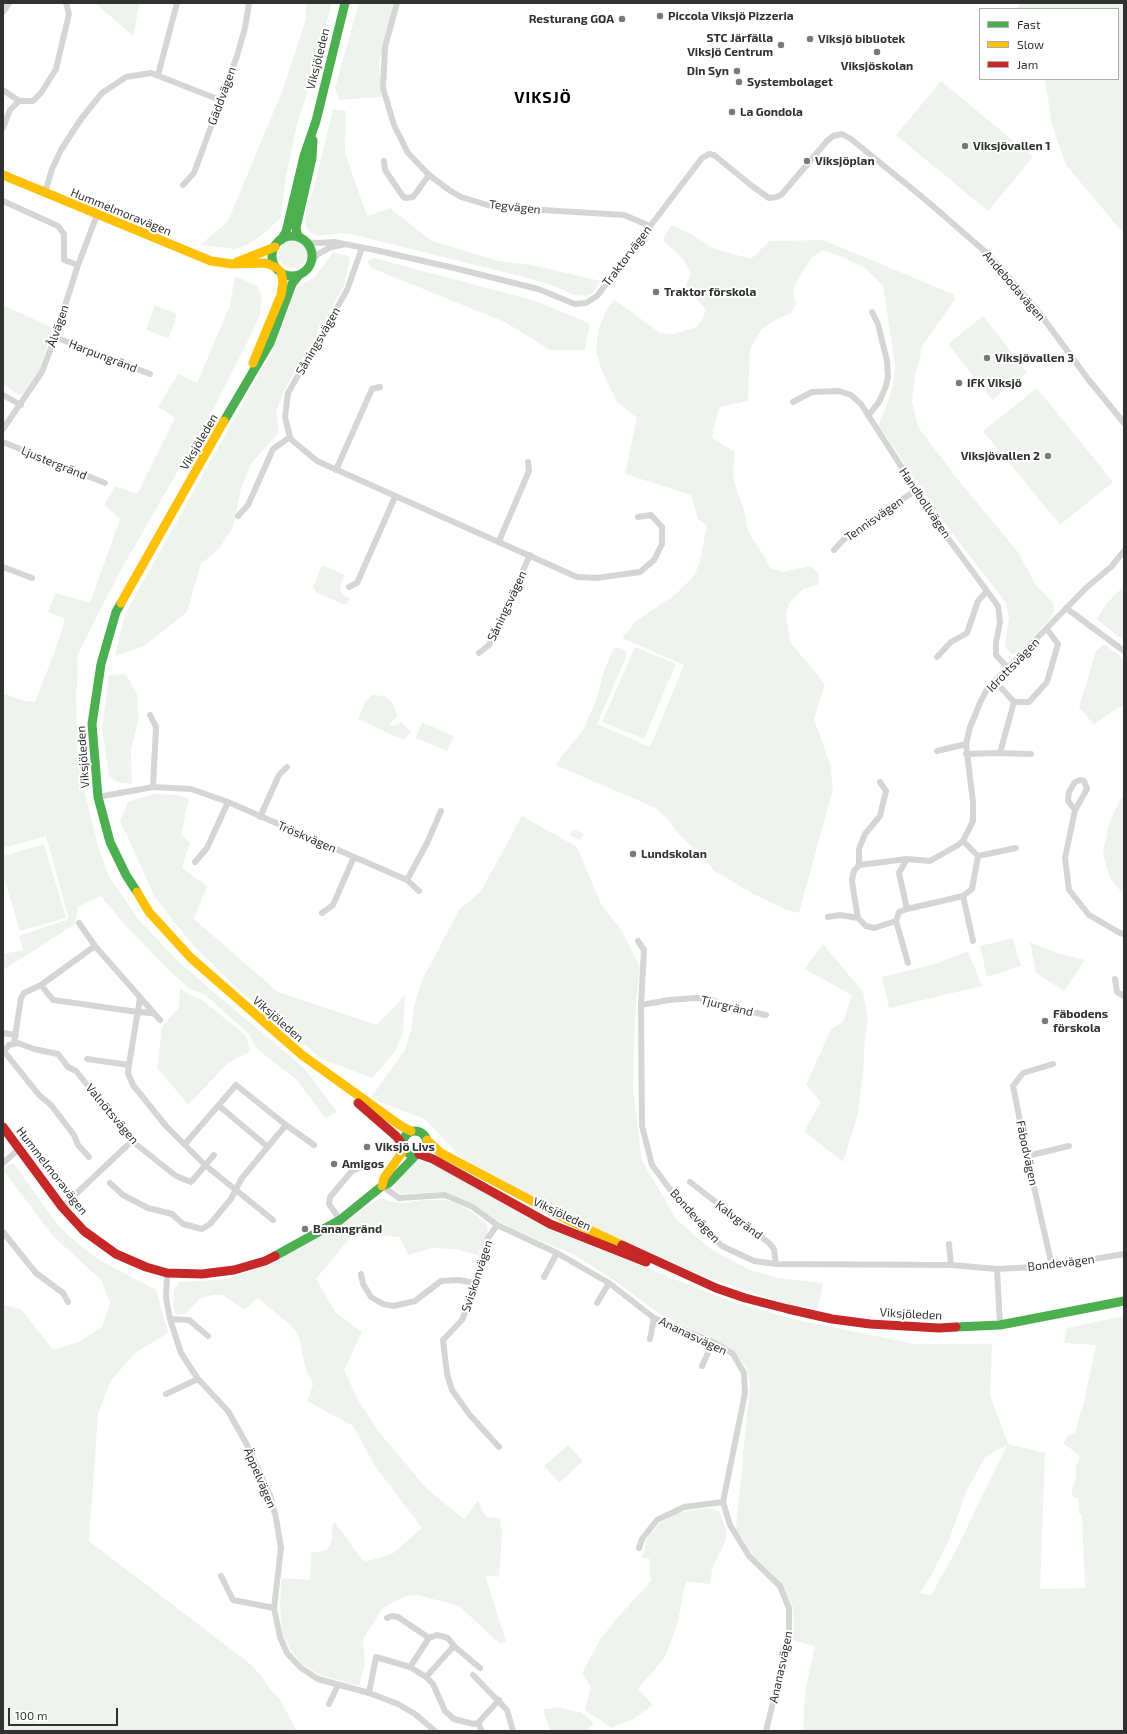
<!DOCTYPE html>
<html>
<head>
<meta charset="utf-8">
<style>
	body { margin:0 }
	#map { position:relative; width:1127px; height:1734px; overflow:hidden; background:#fff; font-family:"Exo 2",sans-serif }
	canvas { display:block }
	.frame { position:absolute; inset:0; border:4px solid #313131; pointer-events:none }
	.legend { position:absolute; left:979px; top:8px; width:140px; height:72px; box-sizing:border-box; background:#fff; border:1px solid #adadad; margin:0; padding:5px 7px; list-style:none; font-size:12px; color:#313131 }
	.legend li { display:flex; align-items:center; gap:8px; height:20px }
	.legend b { width:20px; border:1px solid #adadad }
	.scale { position:absolute; left:8px; top:1708px; width:110px; height:18px; box-sizing:border-box; border:2px solid #313131; border-top:0; padding-left:5px; font-size:12px; line-height:14px; white-space:nowrap; color:#313131; -webkit-text-stroke:3px #fff; paint-order:stroke }
</style>
</head>
<body>
<div id="map">
<canvas width="1127" height="1734"></canvas>
<div class="frame"></div>
<ul class="legend">
<li><b style="height:5px;background:#4caf50"></b>Fast</li>
<li><b style="height:5px;background:#ffc107"></b>Slow</li>
<li><b style="height:5px;background:#c62828"></b>Jam</li>
</ul>
<div class="scale">100 m</div>
</div>
<script>
const g = document.querySelector('canvas').getContext('2d');
g.lineJoin = 'round';
function fill(path, color) { g.fillStyle = color; g.fill(path, 'evenodd'); }
const toPath = rows => new Path2D(rows.map(r => 'M' + r).join(''));
function stroke(path, color, width, dash) { g.strokeStyle = color; g.lineWidth = width; g.lineCap = dash ? 'butt' : 'round'; g.setLineDash(dash || []); g.stroke(path); }
function label(font, color, halo, rows, align = 'center') {
  g.font = font + ' "Exo 2",sans-serif'; g.lineWidth = 4; g.setLineDash([]); g.textBaseline = 'middle'; g.strokeStyle = halo; g.fillStyle = color; for (const [text, x, y, turn = 0] of rows) {
    g.save(); g.translate(x, y); g.rotate((+turn || 0) * Math.PI / 180); g.textAlign = isNaN(turn) ? turn : align; if (halo) g.strokeText(text, 0, 0); g.fillText(text, 0, 0); g.restore();
  }
}
fill(toPath([
	[96,3,140,3,133,36,95,3],
	[306,3,332,3,309,88,297,124,286,177,281,217,268,230,249,244,234,249,200,245,228,221,283,89,306,19],
	[359,3,394,3,379,62,381,97,339,100,335,88],
	[1021,3,1124,3,1124,234,1066,165,1051,122,1048,97,1044,79,1118,79,1118,9,1016,9],
	[941,81,1033,157,988,211,896,135],
	[333,109,346,111,345,153,367,216,390,208,432,241,499,261,531,265,601,281,593,293,585,296,574,295,554,286,528,278,351,234,341,233,318,236,310,232,306,227,305,216,308,202,314,188],
	[671,225,689,233,715,249,751,259,769,241,823,240,953,294,955,299,923,345,915,375,912,402,918,427,956,477,1018,552,1036,585,1053,603,1054,611,1050,619,1018,652,1011,654,1005,646,1009,617,1006,603,947,526,879,426,881,417,886,408,893,385,895,364,883,286,865,268,840,256,823,250,812,257,800,275,793,290,796,304,791,313,777,319,762,329,750,349,748,401,719,407,712,438,735,452,733,471,735,485,744,510,748,531,771,568,783,572,810,566,819,573,818,585,803,589,789,603,786,616,790,642,825,684,814,719,830,764,833,789,799,913,787,910,753,894,715,871,678,833,667,818,656,808,555,765,583,730,595,703,605,668,614,648,620,648,625,650,627,655,597,724,650,747,684,665,622,638,636,621,676,594,693,577,699,565,707,526,698,519,691,495,625,474,637,418,617,402,602,371,596,351,598,330,606,311,614,299,660,333,674,334,696,327,701,321,706,310,686,286,691,273,683,259,663,240],
	'279 254a14 14 0 1 1 28 0a14 14 0 1 1-28 0Z',
	[333,252,350,257,344,286,284,391,276,411,279,433,252,462,241,488,233,527,219,549,201,564,187,612,144,646,115,656,125,614,270,355,296,288,315,277],
	[374,258,536,301,587,322,590,326,585,350,550,350,505,322,371,268,367,261],
	[235,276,257,286,262,296,260,315,247,343,214,408,125,563,99,612,77,656,78,673,76,694,78,766,99,849,109,876,138,919,181,964,305,1069,337,1112,326,1119,296,1079,257,1049,248,1033,205,995,190,989,174,975,125,925,101,896,78,907,75,924,69,928,3,970,3,954,23,950,19,936,69,919,46,836,3,848,3,694,25,701,35,702,56,648,65,619,48,612,55,593,90,603,120,519,104,505,115,486,137,494,175,418,158,407,178,374,197,383,230,305],
	[3,305,53,328,39,371,27,392,19,395,3,384],
	[155,305,177,314,169,338,146,330],
	[983,316,1027,372,992,400,948,344],
	[1037,388,1113,482,1060,525,983,431],
	[322,565,345,575,341,583,340,590,344,596,350,598,347,604,342,604,316,592,313,587],
	[1124,586,1124,641,1097,619,1106,604],
	[1104,644,1124,659,1124,707,1118,707,1094,725,1079,707,1096,651],
	[635,647,676,664,644,739,602,722],
	[126,674,137,694,139,718,131,750,132,784,118,782,109,776,102,727,109,675],
	[372,695,384,696,393,703,397,716,389,724,393,726,401,722,411,732,403,740,358,719,366,700],
	[422,722,454,736,447,751,416,738],
	[153,794,178,795,189,799,181,835,190,843,182,868,207,886,194,919,278,992,377,1025,405,995,403,1033,395,1052,372,1078,322,1059,238,989,191,943,155,897,120,821,128,802],
	[1124,797,1124,895,1110,879,1103,853,1109,823,1121,798],
	[522,816,577,847,602,906,621,929,640,967,635,1012,633,1091,642,1161,677,1220,712,1250,750,1270,778,1278,823,1283,818,1309,784,1303,703,1276,572,1218,460,1157,425,1119,382,1103,372,1096,405,1050,411,1030,414,1007,422,980,459,910,481,891],
	[573,829,584,834,580,840,570,835],
	[44,844,66,918,20,931,3,874,3,856],
	[1013,938,1021,966,987,977,980,946],
	[1030,942,1057,953,1085,960,1064,991,1036,973],
	[823,944,863,992,868,1018,865,1038,863,1073,858,1114,843,1162,804,1131,821,1102,806,1085,831,1029,843,1022,852,995,804,969],
	[968,951,982,986,889,1008,882,977,935,964],
	[180,988,188,994,201,999,245,1035,251,1051,228,1063,188,1105,157,1067,162,1027,179,1007],
	[420,1159,428,1160,544,1227,727,1300,792,1319,916,1344,992,1344,990,1395,1008,1444,1045,1453,1040,1589,1085,1588,1082,1515,1079,1514,1078,1499,1072,1496,1072,1488,1076,1479,1076,1466,1079,1460,1079,1455,1063,1443,1069,1435,1075,1434,1080,1413,1082,1411,1096,1345,1064,1343,1067,1328,1124,1316,1124,1731,803,1731,805,1692,815,1646,792,1640,794,1623,793,1607,782,1583,752,1554,736,1528,750,1384,747,1369,737,1355,715,1340,664,1317,612,1279,575,1255,517,1231,496,1220,475,1204,446,1192,400,1194,394,1189,394,1181,412,1161],
	[1007,1445,955,1552,931,1595,920,1593,930,1578,947,1545,967,1490,985,1457],
	[10,1164,14,1164,59,1226,78,1244,98,1259,156,1290,168,1333,135,1353,110,1382,98,1414,89,1541,249,1663,261,1675,269,1688,280,1700,297,1731,3,1731,3,1305,21,1309,53,1350,79,1342,102,1327,110,1303,101,1280,53,1236,3,1170],
	[380,1198,394,1202,404,1203,424,1200,444,1200,456,1203,470,1211,484,1221,487,1225,488,1232,478,1255,454,1249,432,1248,408,1255,400,1237,376,1235,359,1227,316,1279,336,1313,362,1332,344,1370,358,1400,379,1432,427,1489,464,1519,478,1501,486,1517,500,1518,502,1533,499,1577,485,1575,506,1641,500,1644,459,1606,418,1595,405,1596,383,1608,363,1639,365,1664,359,1686,320,1675,303,1665,290,1649,282,1632,280,1602,282,1578,310,1580,311,1553,326,1550,332,1541,332,1525,335,1522,362,1560,368,1561,392,1554,422,1528,375,1466,353,1426,307,1401,313,1385,306,1369,298,1334,288,1323,258,1298,244,1310,223,1295,212,1295,199,1299,186,1314,177,1315,173,1308,174,1290,179,1282,228,1279,271,1264,359,1213],
	[568,1445,583,1461,559,1483,544,1466],
	[707,1508,717,1510,720,1513,727,1533,725,1542,712,1569,710,1584,686,1581,677,1625,665,1657,638,1689,653,1705,633,1719,611,1728,585,1710,591,1687,582,1673,600,1640,616,1619,651,1581,649,1558,641,1558,645,1549,646,1540,658,1525,677,1513],
	[555,1707,580,1712,594,1723,586,1731,550,1731,543,1709,549,1709]
]), '#eff3ed');
stroke(toPath([
	[397,3,385,47,383,88,394,125,408,153,429,175,449,190,461,197,494,207,624,215,650,226],
	[3,12,9,3],
	[158,75,177,3],
	[3,90,19,101],
	[3,128,10,110,19,101,33,101,41,93,56,69,69,14,66,3],
	[384,161,385,170,402,195,405,198,413,197,429,175],
	[183,185,194,173,237,56,245,28,249,3],
	[45,193,52,169,61,150,81,119,102,93,126,77,151,73,220,100],
	[3,201,58,226,64,234,64,260,78,265],
	[305,242,318,243,334,242,375,250,454,268,538,289,575,304,586,303,597,296,702,158,709,154,714,155,752,186,769,198,777,197,782,194,827,141,833,136,842,134,851,139,927,201,989,255,1038,311,1088,379,1124,423],
	[362,248,347,290,288,393,285,417,290,437,293,441,317,461,577,577,596,578,640,572,654,560,662,544,662,527,651,515,638,517],
	[310,264,318,254,331,247,342,245],
	[55,337,150,374],
	[3,395,21,405],
	[793,402,812,392,839,391,851,395,861,404,942,530,998,606,1000,622,996,642,996,655,1008,668],
	[868,416,879,402,886,386,888,377,887,361,878,324,872,312],
	[3,429,42,372,55,337,78,265,97,215],
	[3,442,105,483],
	[336,470,372,389,380,387],
	[238,516,248,505,273,449,290,437],
	[499,541,529,471,528,462],
	[834,550,844,539,916,490],
	[3,567,32,578],
	[349,587,357,583,395,497],
	[1066,608,1124,651],
	[479,653,489,645,530,555],
	[937,657,951,642,967,633,978,601,987,591],
	[995,681,1014,702,1029,702,1047,682,1058,644,1047,629],
	[150,715,156,727,153,787],
	[937,751,966,744],
	[1000,753,1031,754],
	[966,754,1000,753,1014,702],
	[880,782,886,791,880,816,865,834,859,849,859,865,854,871,852,880,854,895,858,918,866,926,874,928,896,921,908,963],
	[98,797,153,787,191,789,228,802,407,880,419,891],
	[1075,810,1068,801,1069,792,1075,782,1081,780,1084,781,1087,789,1075,810,1065,858,1069,890,1089,915,1120,933,1124,934],
	[260,817,279,775,287,767],
	[978,856,1016,848],
	[907,859,899,873,907,909,963,896,972,889,978,856,963,841],
	[195,862,207,848,228,802],
	[859,865,907,859,930,861,958,845,963,841,973,821,973,802,966,744,970,727,980,703,986,691,995,681,1086,588,1111,567,1124,551],
	[407,880,427,843,441,811],
	[963,896,973,941],
	[322,913,333,905,354,857],
	[828,917,840,915,858,918],
	[896,921,899,912,907,909],
	[79,923,95,946,160,1020],
	[638,941,644,950,641,1005,642,1126,652,1165,683,1207,722,1246,754,1261,776,1264,951,1265,997,1269,1052,1266,1124,1254],
	[1115,979,1117,992,1124,996],
	[41,985,53,1000,138,1012,152,1013],
	[641,1005,669,1000,696,998,712,1000,732,1008,766,1015],
	[3,1033,16,1035],
	[14,1043,21,998,24,993,41,985,95,946],
	[3,1050,39,1095,51,1105,74,1135,78,1145,89,1157],
	[4,1051,9,1045,18,1043,34,1049,58,1054,68,1067,76,1071,132,1141,176,1176,191,1182,214,1155],
	[87,1059,129,1065,140,998],
	[129,1065,128,1073,133,1085,166,1126,205,1165,273,1220],
	[219,1106,268,1147],
	[185,1144,236,1085,286,1125,314,1145],
	[1027,1156,1069,1146],
	[3,1163,19,1149],
	[690,1182,769,1243,774,1249,776,1264],
	[110,1183,123,1195,148,1208,172,1214,183,1224,202,1229,210,1224,231,1199,242,1178,286,1125],
	[382,1186,399,1198,445,1195,473,1207,497,1225,557,1253,609,1283,654,1318,713,1342,733,1354,744,1373,745,1393,723,1502,730,1525,749,1556,780,1586,789,1608,789,1636,766,1731],
	[62,1207,132,1141],
	[340,1220,329,1204,330,1197,352,1171,361,1167],
	[497,1225,488,1238,474,1283,473,1293,462,1320,443,1340,447,1374,452,1390,469,1414,499,1447],
	[3,1232,36,1273,63,1293,68,1302],
	[949,1244,951,1265],
	[1052,1266,1027,1156,1013,1086,1023,1073,1053,1064],
	[997,1269,1000,1325],
	[167,1273,166,1298,170,1319,181,1353,198,1379,228,1411,246,1443,270,1495,276,1518,281,1548,274,1608,280,1637,287,1653,301,1668,318,1679,369,1693,398,1704,415,1714,435,1731],
	[361,1274,363,1284,371,1297,383,1304,394,1306,415,1301,441,1281,459,1280,474,1283],
	[544,1277,557,1253],
	[597,1303,609,1283],
	[170,1319,189,1320,208,1336],
	[650,1339,654,1318],
	[702,1366,713,1342],
	[166,1394,198,1379],
	[639,1548,642,1539,657,1520,684,1507,723,1502],
	[221,1576,233,1600,274,1608],
	[387,1618,392,1616,398,1617,429,1638],
	[410,1667,429,1638,437,1635,448,1638,454,1646,480,1668],
	[473,1675,507,1710,513,1731],
	[426,1677,454,1646],
	[369,1693,376,1657,410,1667,426,1677,433,1684,445,1711,454,1719,473,1724,478,1723,499,1700],
	[329,1704,338,1685],
	[478,1723,482,1731]
]), '#d5d5d5', 6);
stroke(toPath([
	'272 256a20 20 0 1 1 40 0a20 20 0 1 1-40 0Z',
	[298,237,296,228,312,158,313,140],
	[281,240,286,232,304,156,316,121,345,3],
	[224,421,270,343,292,284,298,276],
	[121,603,116,612,101,664,92,724,98,797,110,842,126,875,137,892],
	'403 1143a12 12 0 1 1 24 0a12 12 0 1 1-24 0Z',
	[275,1256,340,1220,382,1186,389,1183,416,1155],
	[956,1327,1000,1325,1124,1301]
]), '#4caf50', 9);
stroke(toPath([
	[3,175,211,261,232,264,266,263,277,268],
	[237,262,275,247],
	[253,363,281,295,283,282,281,272],
	[121,603,224,421],
	[137,892,149,912,191,958,302,1055,401,1126,411,1131],
	[427,1140,441,1153,570,1221,622,1245],
	[382,1186,384,1178,401,1154,404,1147]
]), '#ffc107', 9);
stroke(toPath([
	[358,1103,396,1136,403,1145],
	[3,1127,62,1207,84,1231,116,1254,146,1267,167,1273,202,1274,234,1270,265,1261,275,1256],
	[419,1154,433,1159,550,1224,646,1262],
	[622,1245,716,1288,745,1298,788,1309,832,1319,870,1324,939,1328,956,1327]
]), '#c62828', 9);
for (const [x, y, r, color] of [
	[660,16,4,"#797979"],
	[622,19,4,"#797979"],
	[810,39,4,"#797979"],
	[781,45,4,"#797979"],
	[877,52,4,"#797979"],
	[737,71,4,"#797979"],
	[739,82,4,"#797979"],
	[732,112,4,"#797979"],
	[965,146,4,"#797979"],
	[807,161,4,"#797979"],
	[656,292,4,"#797979"],
	[987,358,4,"#797979"],
	[959,383,4,"#797979"],
	[1048,456,4,"#797979"],
	[633,854,4,"#797979"],
	[1045,1021,4,"#797979"],
	[367,1147,4,"#797979"],
	[334,1164,4,"#797979"],
	[305,1229,4,"#797979"]
]) { const dot = new Path2D(); dot.arc(x, y, r, 0, 2 * Math.PI); g.fillStyle = color; g.fill(dot); stroke(dot, '#fff', 1.5); }
label('bold 12px', '#313131', '#fff', [
	["Piccola Viksjö Pizzeria",668,16],
	["Resturang GOA",614,19,"right"],
	["STC Järfälla",773,38,"right"],
	["Viksjö Centrum",773,52,"right"],
	["Viksjö bibliotek",818,39],
	["Viksjöskolan",877,66,"center"],
	["Din Syn",729,71,"right"],
	["Systembolaget",747,82],
	["La Gondola",740,112],
	["Viksjövallen 1",973,146],
	["Viksjöplan",815,161],
	["Traktor förskola",664,292],
	["Viksjövallen 3",995,358],
	["IFK Viksjö",967,383],
	["Viksjövallen 2",1040,456,"right"],
	["Lundskolan",641,854],
	["Fäbodens",1053,1014],
	["förskola",1053,1028],
	["Viksjö Livs",375,1147],
	["Amigos",342,1164],
	["Banangränd",313,1229]
], 'left');
label('12px', '#313131', '#fff', [
	["Viksjöleden",318,59,-76],
	["Gäddvägen",222,96,-70],
	["Tegvägen",515,207,6],
	["Hummelmoravägen",121,212,22],
	["Traktorvägen",627,256,-53],
	["Andebodavägen",1014,286,49],
	["Ålvägen",58,326,-71],
	["Såningsvägen",318,341,-60],
	["Harpungränd",103,356,21],
	["Viksjöleden",199,442,-60],
	["Ljustergränd",54,463,22],
	["Handbollvägen",925,503,56],
	["Tennisvägen",874,519,-35],
	["Såningsvägen",507,606,-65],
	["Idrottsvägen",1013,665,-46],
	["Viksjöleden",83,757,-94],
	["Tröskvägen",307,837,23],
	["Tjurgränd",727,1006,14],
	["Viksjöleden",278,1019,41],
	["Valnötsvägen",112,1114,50],
	["Fäbodvägen",1027,1153,78],
	["Hummelmoravägen",52,1171,52],
	["Viksjöleden",562,1214,25],
	["Bondevägen",695,1216,48],
	["Kalvgränd",739,1220,37],
	["Bondevägen",1061,1263,-7],
	["Sviskonvägen",477,1276,-72],
	["Viksjöleden",911,1314,3],
	["Ananasvägen",693,1336,25],
	["Äppelvägen",260,1478,67],
	["Ananasvägen",781,1667,-78]
]);
g.letterSpacing = '1px';
label('bold 16px', '#000', '#fff', [
	["VIKSJÖ",543,98]
]);
g.letterSpacing = '0px';
</script>
</body>
</html>
